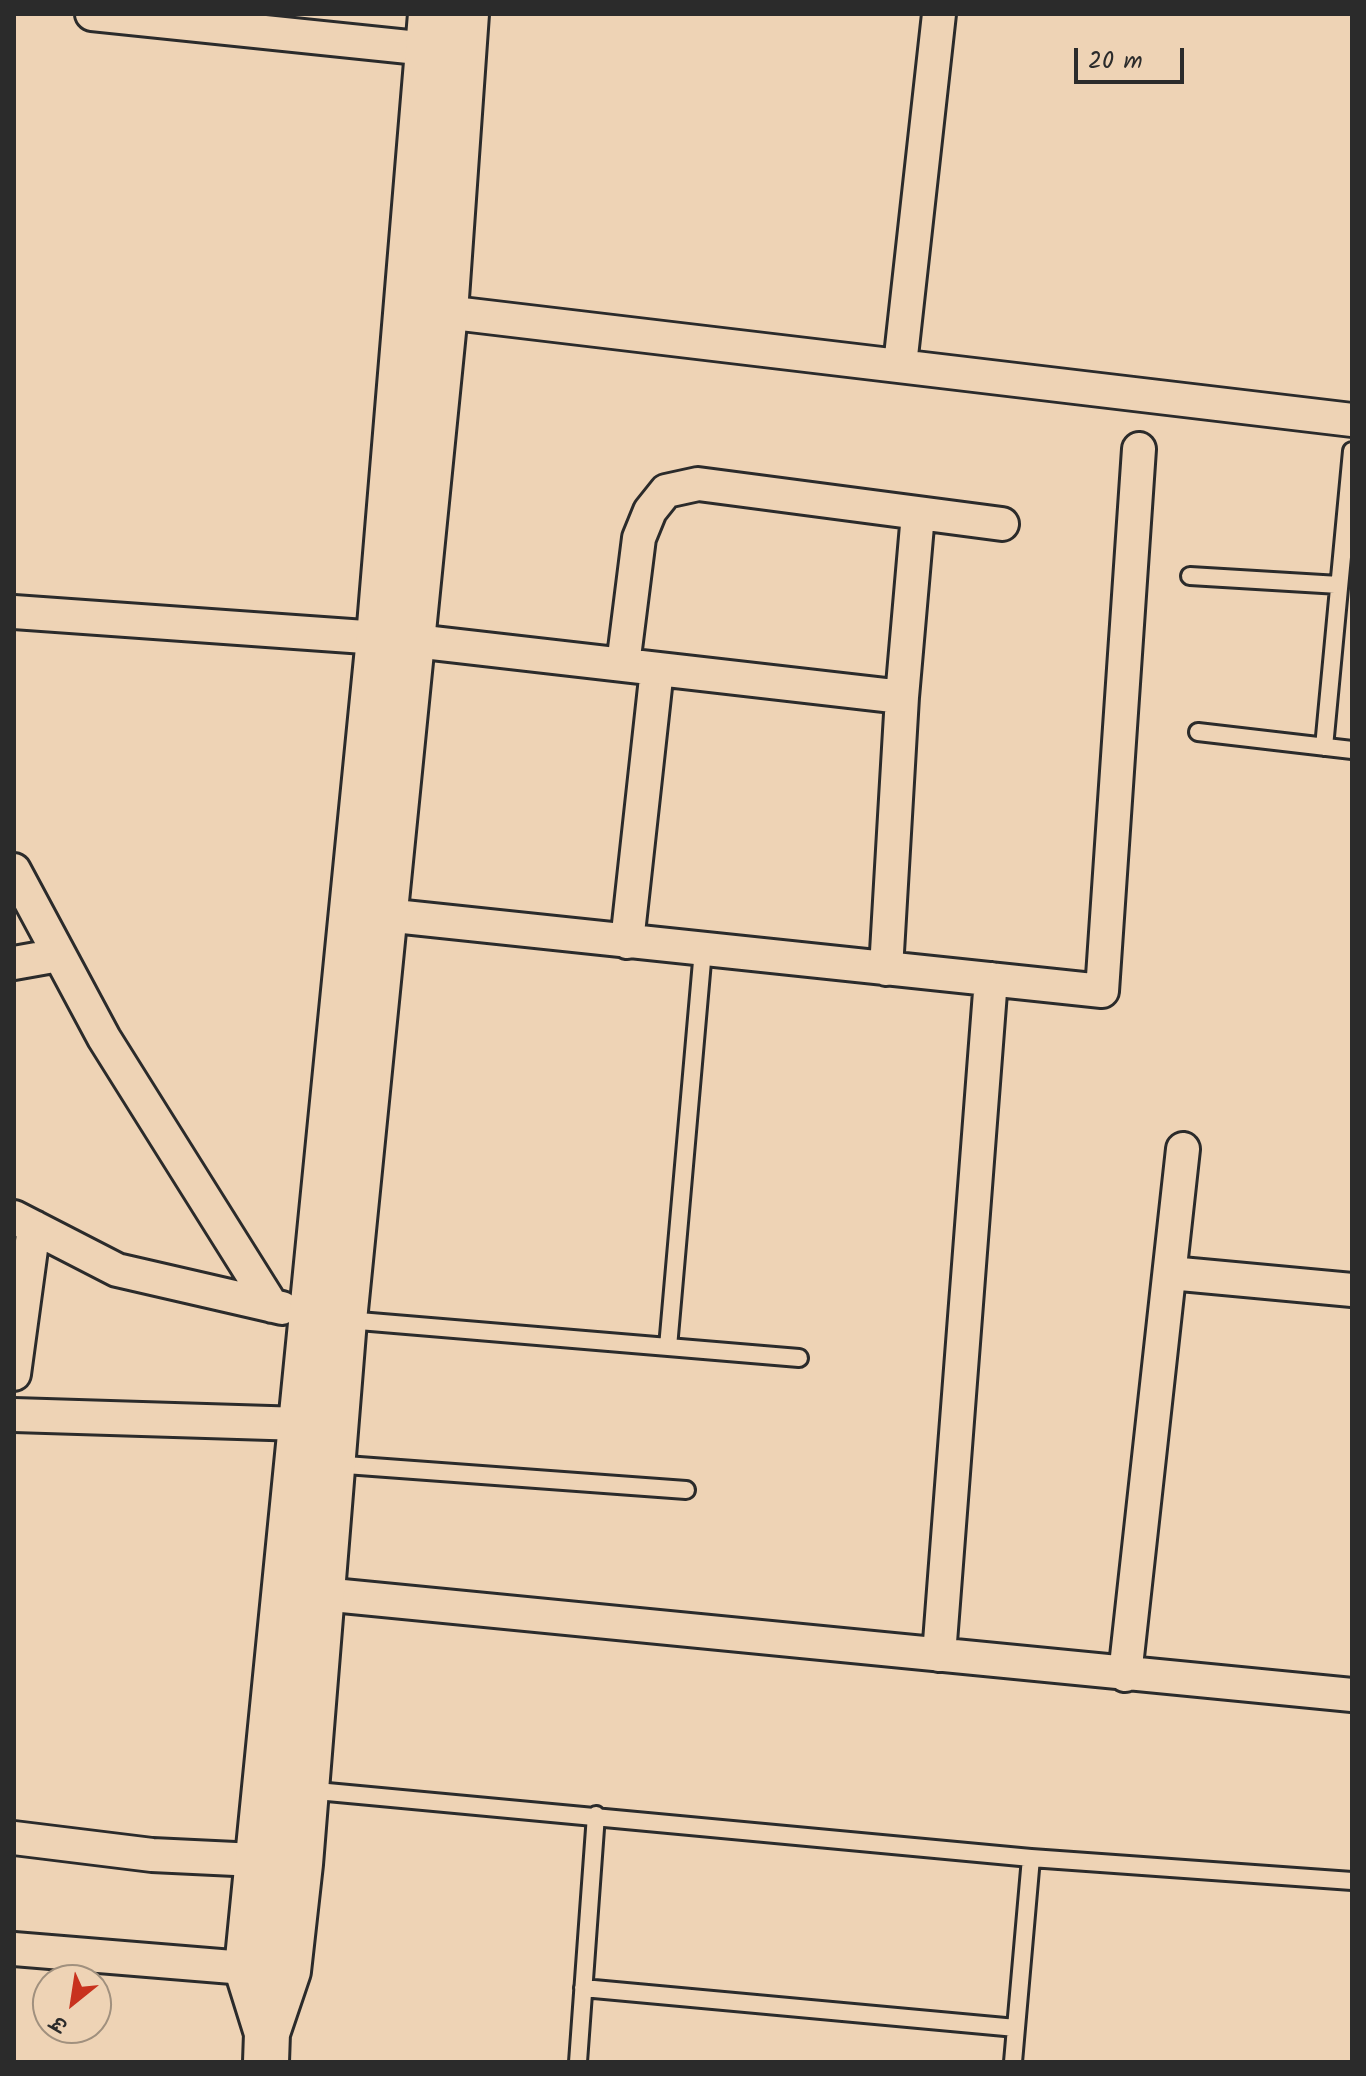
<!DOCTYPE html>
<html>
<head>
<meta charset="utf-8">
<style>
	body { margin:0 }
	#map { position:relative; width:1366px; height:2076px; overflow:hidden; background:#eed3b5; font-family:Kalam,"Playpen Sans Deva",sans-serif }
	canvas { display:block }
	.frame { position:absolute; inset:0; border:16px solid #2b2b2b; pointer-events:none }
	.north { position:absolute; left:32px; top:1964px; width:80px; height:80px; box-sizing:border-box; background:#eed3b5; border:2px solid #a0907e; border-radius:50%; rotate:210deg; font-size:22px; font-weight:700; line-height:32px; text-align:center; color:#2b2b2b }
	.north::after { content:''; display:block; margin:auto; width:28px; height:36px; background:#c8321e; clip-path:polygon(50% 0,100% 100%,50% 72%,0 100%) }
	.scale { position:absolute; left:1074px; top:48px; width:110px; height:36px; box-sizing:border-box; border:4px solid #2b2b2b; border-top:0; padding-left:10px; font-size:24px; line-height:28px; white-space:nowrap; color:#2b2b2b; -webkit-text-stroke:6px #eed3b5; paint-order:stroke }
</style>
</head>
<body>
<div id="map">
<canvas width="1366" height="2076"></canvas>
<div class="frame"></div>
<div class="north">उ</div>
<div class="scale">20 m</div>
</div>
<script>
const g = document.querySelector('canvas').getContext('2d');
g.lineJoin = 'round';
const toPath = rows => new Path2D(rows.map(r => 'M' + r).join(''));
function stroke(path, color, width, dash) { g.strokeStyle = color; g.lineWidth = width; g.lineCap = dash ? 'butt' : 'round'; g.setLineDash(dash || []); g.stroke(path); }
const service = toPath([
	[1190,576,1339,585],
	[1198,732,1352,750],
	[1324,747,1352,451],
	[347,1320,799,1358],
	[668,1347,703,950],
	[332,1464,686,1490],
	[306,1790,1031,1858,1352,1881],
	[583,1988,1016,2028],
	[578,2062,596,1815],
	[1013,2062,1031,1858]
]);
const minor = toPath([
	[92,14,428,49],
	[445,312,1352,420],
	[900,365,939,14],
	[14,612,379,638],
	[415,641,902,697,886,969],
	[623,665,639,538,650,511,666,491,698,484,1002,524],
	[902,697,918,514],
	[14,870,104,1038,272,1306],
	[385,915,1102,991,1139,449],
	[627,942,657,669],
	[14,963,59,955],
	[14,1217,117,1270,282,1308],
	[1170,1273,1352,1290],
	[14,1374,34,1227],
	[14,1415,302,1424],
	[322,1594,1352,1695],
	[939,1655,991,979],
	[1125,1675,1183,1149],
	[14,1838,152,1855,256,1860],
	[14,1949,269,1970]
]);
const primary = toPath([
	[267,2033,247,1969,379,638,431,14],
	[266,2062,267,2033,288,1971,300,1864,344,1320,445,312,466,14]
]);
stroke(service, '#2b2b2b', 22);
stroke(minor, '#2b2b2b', 38);
stroke(primary, '#2b2b2b', 50);
stroke(service, '#eed3b5', 16);
stroke(minor, '#eed3b5', 32);
stroke(primary, '#eed3b5', 44);
</script>
</body>
</html>
